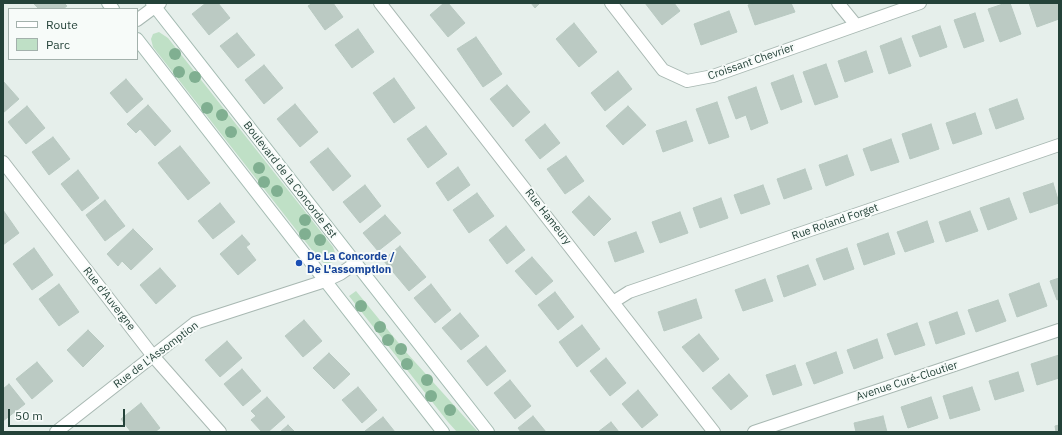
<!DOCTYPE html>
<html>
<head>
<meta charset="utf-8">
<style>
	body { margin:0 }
	#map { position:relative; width:1062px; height:435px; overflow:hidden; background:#e6efeb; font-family:"IBM Plex Sans",sans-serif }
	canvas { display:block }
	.frame { position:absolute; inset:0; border:4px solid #244239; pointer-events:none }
	.legend { position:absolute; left:8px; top:8px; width:130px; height:52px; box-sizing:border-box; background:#f7fbf9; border:1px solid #a3b1ac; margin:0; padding:5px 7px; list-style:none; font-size:12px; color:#244239 }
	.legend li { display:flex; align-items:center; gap:8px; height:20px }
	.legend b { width:20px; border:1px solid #a3b1ac }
	.scale { position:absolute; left:8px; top:409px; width:117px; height:18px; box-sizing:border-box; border:2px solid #244239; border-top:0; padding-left:5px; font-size:12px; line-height:14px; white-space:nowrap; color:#244239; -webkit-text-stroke:3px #f7fbf9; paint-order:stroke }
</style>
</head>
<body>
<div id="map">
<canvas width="1062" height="435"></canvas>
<div class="frame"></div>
<ul class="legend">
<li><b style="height:5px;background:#fff"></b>Route</li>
<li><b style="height:11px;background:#bfe0c6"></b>Parc</li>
</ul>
<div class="scale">50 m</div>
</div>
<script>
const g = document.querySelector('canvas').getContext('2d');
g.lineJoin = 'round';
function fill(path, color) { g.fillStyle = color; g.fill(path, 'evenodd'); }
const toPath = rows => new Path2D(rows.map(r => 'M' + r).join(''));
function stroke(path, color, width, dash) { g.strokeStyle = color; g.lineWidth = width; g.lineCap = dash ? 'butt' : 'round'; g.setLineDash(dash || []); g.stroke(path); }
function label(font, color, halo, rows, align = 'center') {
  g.font = font + ' "IBM Plex Sans",sans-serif'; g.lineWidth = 4; g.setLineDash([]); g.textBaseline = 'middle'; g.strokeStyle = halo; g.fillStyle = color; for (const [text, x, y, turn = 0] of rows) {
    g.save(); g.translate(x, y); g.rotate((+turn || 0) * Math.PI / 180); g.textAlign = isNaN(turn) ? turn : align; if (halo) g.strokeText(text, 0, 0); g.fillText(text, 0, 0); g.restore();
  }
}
fill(toPath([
	[159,32,168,38,333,247,336,255,333,262,325,264,319,259,153,47,151,39,153,34],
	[356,291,406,352,478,432,457,432,448,422,349,296]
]), '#bfe0c6');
const building = toPath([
	[33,3,64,3,67,6,63,9,39,9,33,3],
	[206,3,218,3,230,18,209,35,192,14,206,3],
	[313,3,333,3,343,17,325,30,308,6,313,3],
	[444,3,448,3,465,23,448,37,430,15,444,3],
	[531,3,540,3,535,8,531,3],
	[645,3,674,3,680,11,662,25,645,3],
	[755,3,791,3,795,12,755,25,748,5,755,3],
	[1006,3,1010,3,1021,34,1000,42,988,9,1006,3],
	[1029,3,1059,3,1059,19,1037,27,1029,3],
	[729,11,737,32,701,45,694,24,729,11],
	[975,13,984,41,964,48,954,20,975,13],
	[574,23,597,52,579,67,556,39,574,23],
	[940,26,947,47,920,57,912,36,940,26],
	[358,29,374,52,352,68,335,45,358,29],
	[237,33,255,55,238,68,220,46,237,33],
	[476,37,502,74,483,87,457,49,476,37],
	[901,38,911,66,889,74,880,46,901,38],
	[866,51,873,72,845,82,838,61,866,51],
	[826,64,838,97,815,105,803,72,826,64],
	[264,65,283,88,264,104,245,80,264,65],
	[618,71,632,89,605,111,591,93,618,71],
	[793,75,802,102,781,110,771,83,793,75],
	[394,78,415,108,394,123,373,93,394,78],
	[126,79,143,99,127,113,110,93,126,79],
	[3,81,19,99,3,113,3,81],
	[507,85,530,112,513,127,490,99,507,85],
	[756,87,768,123,751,130,746,115,736,119,728,97,756,87],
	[1017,99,1024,119,996,129,989,109,1017,99],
	[717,102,729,137,709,144,696,109,717,102],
	[295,104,318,132,300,147,277,119,295,104],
	[148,105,171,131,155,146,140,129,136,133,127,124,148,105],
	[27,106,45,128,26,144,8,122,27,106],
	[628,106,646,125,623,145,606,126,628,106],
	[975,113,982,134,953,144,946,123,975,113],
	[686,121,693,141,663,152,656,131,686,121],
	[545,124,560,143,540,159,525,140,545,124],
	[931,124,939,149,910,159,902,134,931,124],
	[426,126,447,154,428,168,407,139,426,126],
	[53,137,70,159,49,175,32,152,53,137],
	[891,139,899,162,871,171,863,149,891,139],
	[180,146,210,183,188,200,158,163,180,146],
	[328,148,351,176,333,191,310,162,328,148],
	[847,155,854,175,826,186,819,165,847,155],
	[566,156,584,181,565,194,547,169,566,156],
	[458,167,470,185,448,201,436,183,458,167],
	[805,169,812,189,784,199,777,179,805,169],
	[78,170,99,198,82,211,61,184,78,170],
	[1053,183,1059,203,1030,213,1023,193,1053,183],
	[365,185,381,206,360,223,343,202,365,185],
	[763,185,770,204,741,214,734,195,763,185],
	[477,193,494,216,469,233,453,210,477,193],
	[589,196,611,219,594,236,572,212,589,196],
	[721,198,728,218,700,228,693,208,721,198],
	[1009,198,1017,219,988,230,980,208,1009,198],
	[105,200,125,226,105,241,86,215,105,200],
	[220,203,235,222,213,239,198,221,220,203],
	[3,210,19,233,3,245,3,210],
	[970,211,978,231,946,242,939,222,970,211],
	[680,212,688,233,660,243,652,222,680,212],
	[385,215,401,233,378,251,363,233,385,215],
	[927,221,934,242,905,252,897,232,927,221],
	[506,226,525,250,507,264,489,240,506,226],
	[133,229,153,249,131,270,122,261,118,266,107,254,133,229],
	[636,232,644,252,615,262,608,242,636,232],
	[888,233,895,254,864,265,857,244,888,233],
	[242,235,250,244,246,247,256,260,238,275,220,254,242,235],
	[400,246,426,277,409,291,383,260,400,246],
	[34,248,53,275,32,290,13,264,34,248],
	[847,248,854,269,824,280,816,259,847,248],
	[532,257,553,281,536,295,515,271,532,257],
	[808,265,816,285,784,297,777,276,808,265],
	[160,268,176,286,156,304,140,285,160,268],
	[1059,278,1059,299,1057,300,1050,281,1059,278],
	[765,279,773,301,743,311,735,290,765,279],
	[1039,283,1047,306,1017,317,1009,294,1039,283],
	[59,284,79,312,59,326,39,299,59,284],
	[431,284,451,310,435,323,414,298,431,284],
	[555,292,574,317,558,330,538,305,555,292],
	[696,299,702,318,664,331,658,312,696,299],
	[998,300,1006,321,976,332,968,310,998,300],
	[957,312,965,334,936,344,929,322,957,312],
	[460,313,479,336,461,350,442,328,460,313],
	[304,320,322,341,303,357,285,336,304,320],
	[917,323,925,345,895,355,887,334,917,323],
	[582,325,600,349,577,367,559,342,582,325],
	[88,330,104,346,83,367,67,350,88,330],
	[699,334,719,359,703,372,682,347,699,334],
	[877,339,883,358,854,369,847,350,877,339],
	[227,341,242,358,220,377,205,360,227,341],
	[486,346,506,371,487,386,467,361,486,346],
	[836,352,843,373,814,384,806,363,836,352],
	[329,353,350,374,334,389,313,368,329,353],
	[1059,355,1059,378,1037,385,1031,364,1059,355],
	[606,358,626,383,610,396,590,371,606,358],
	[37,362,53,381,32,399,16,379,37,362],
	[795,365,802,385,773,395,766,375,795,365],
	[242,369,261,391,243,406,224,384,242,369],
	[1018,372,1024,391,995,400,989,381,1018,372],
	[729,374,748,396,731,410,712,388,729,374],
	[510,380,531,406,515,419,494,393,510,380],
	[9,384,25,404,3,421,3,389,9,384],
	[358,387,377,410,362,423,342,400,358,387],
	[972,387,980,410,950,419,943,396,972,387],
	[638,390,658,415,642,428,622,404,638,390],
	[267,397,285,417,268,432,262,432,251,420,256,416,251,411,267,397],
	[931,397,938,418,908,428,901,407,931,397],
	[141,403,160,428,155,432,131,432,121,419,141,403],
	[533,416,546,432,521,432,518,428,533,416],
	[883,416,887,432,856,432,854,423,883,416],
	[383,417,395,432,365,432,365,431,383,417],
	[611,422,619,432,598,432,611,422],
	[288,425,295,432,280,432,288,425],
	[1059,425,1059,432,1056,432,1055,426,1059,425]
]);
fill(building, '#bbcac3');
stroke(building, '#b8c9c1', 1);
const street = toPath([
	[380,3,714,432],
	[611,3,663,70,687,81,713,76,920,3],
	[838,3,856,25],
	[137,20,160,3],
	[3,162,153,356,220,432],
	[613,302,629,292,1059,145],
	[56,432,195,323,325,281,340,274,356,263],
	[754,432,1059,330]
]);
const secondary = toPath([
	[108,3,113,9],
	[152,3,488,432],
	[137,39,443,432]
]);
stroke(street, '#a8b8b2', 14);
stroke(secondary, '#a4bbb2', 14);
stroke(street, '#fff', 12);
stroke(secondary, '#fff', 12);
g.fillStyle = '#80af91';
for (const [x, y] of [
	[175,54],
	[179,72],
	[195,77],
	[207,108],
	[222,115],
	[231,132],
	[259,168],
	[264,182],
	[277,191],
	[305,220],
	[305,234],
	[320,240],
	[361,306],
	[380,327],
	[388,340],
	[401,349],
	[407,364],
	[427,380],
	[431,396],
	[450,410]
]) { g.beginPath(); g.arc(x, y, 6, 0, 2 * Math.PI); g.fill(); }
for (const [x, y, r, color] of [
	[299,263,4,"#1a4fb4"]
]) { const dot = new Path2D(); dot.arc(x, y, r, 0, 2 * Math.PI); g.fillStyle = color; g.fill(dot); stroke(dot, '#f7fbf9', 1.5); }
label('11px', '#244239', '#f7fbf9', [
	["Croissant Chevrier",751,62,-19],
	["Boulevard de la Concorde Est",290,180,52],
	["Rue Hameury",548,217,52],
	["Rue Roland Forget",835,222,-19],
	["Rue d'Auvergne",109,299,52],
	["Rue de L'Assomption",156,355,-37],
	["Avenue Curé-Cloutier",907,381,-18]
]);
label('bold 11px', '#164399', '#f7fbf9', [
	["De La Concorde /",307,257],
	["De L'assomption",307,270]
], 'left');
</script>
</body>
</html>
